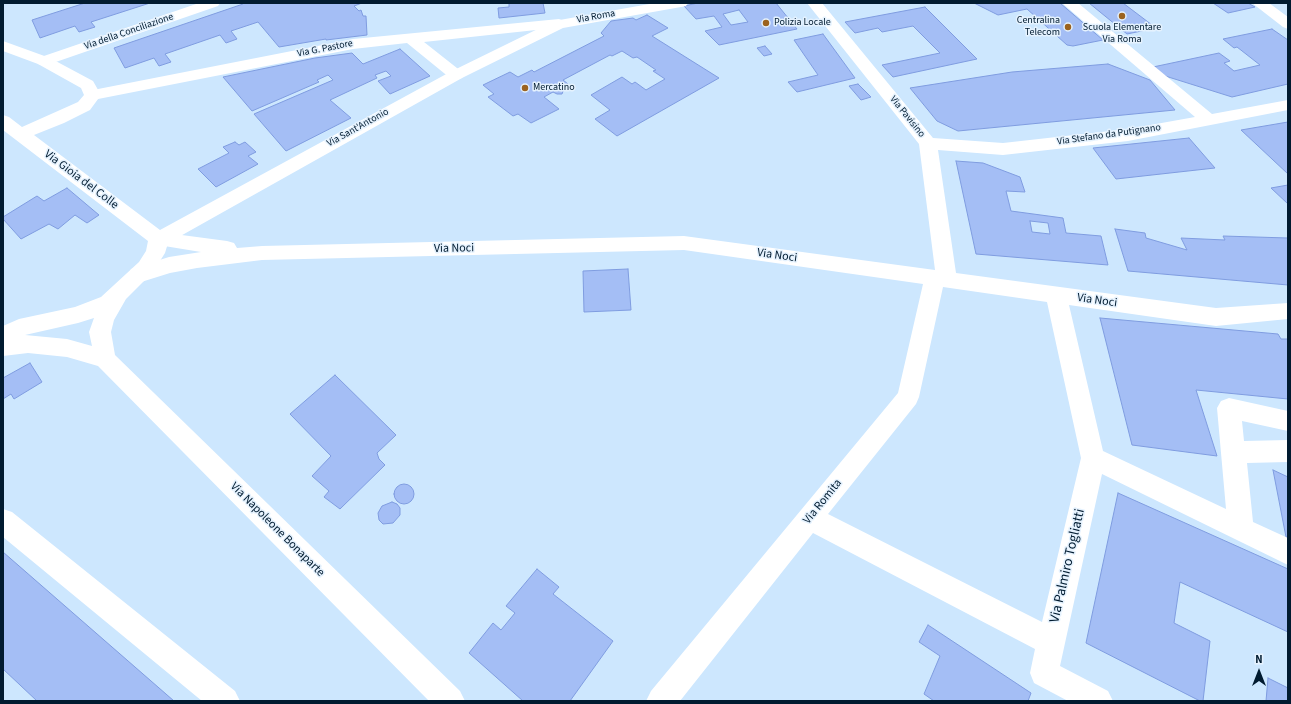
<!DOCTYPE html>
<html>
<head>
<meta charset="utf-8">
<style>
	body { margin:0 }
	#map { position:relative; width:1291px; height:704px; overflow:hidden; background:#cde7fe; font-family:"Source Sans 3",sans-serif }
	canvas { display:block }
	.frame { position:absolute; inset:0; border:4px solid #011b30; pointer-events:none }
	.north { position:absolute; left:1239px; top:652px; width:40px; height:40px; -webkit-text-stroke:3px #e5f2fe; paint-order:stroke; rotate:0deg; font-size:11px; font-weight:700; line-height:16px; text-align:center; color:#011b30 }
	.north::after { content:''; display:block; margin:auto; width:14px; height:18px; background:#011b30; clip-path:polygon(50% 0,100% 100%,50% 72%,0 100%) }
</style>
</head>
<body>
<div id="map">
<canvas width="1291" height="704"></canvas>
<div class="frame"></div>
<div class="north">N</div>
</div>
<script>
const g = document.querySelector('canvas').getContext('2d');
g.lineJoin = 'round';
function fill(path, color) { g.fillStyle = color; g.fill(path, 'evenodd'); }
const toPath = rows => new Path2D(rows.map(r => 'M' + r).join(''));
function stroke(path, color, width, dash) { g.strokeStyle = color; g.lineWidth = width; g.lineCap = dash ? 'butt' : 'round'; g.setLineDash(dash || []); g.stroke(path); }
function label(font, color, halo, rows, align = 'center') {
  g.font = font + ' "Source Sans 3",sans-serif'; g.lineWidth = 3; g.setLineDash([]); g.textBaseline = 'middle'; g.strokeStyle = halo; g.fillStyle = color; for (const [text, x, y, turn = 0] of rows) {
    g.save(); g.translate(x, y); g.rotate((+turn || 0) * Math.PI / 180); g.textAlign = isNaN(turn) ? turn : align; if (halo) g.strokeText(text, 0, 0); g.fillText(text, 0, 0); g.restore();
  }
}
const building = toPath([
	[85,3,150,3,91,22,95,27,79,32,75,26,40,38,32,20,85,3],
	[242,3,362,3,354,6,359,11,361,10,363,16,366,16,367,35,326,40,326,39,279,47,258,22,231,31,237,39,226,43,220,35,165,54,171,62,159,66,154,58,125,68,114,48,243,4,242,3],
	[509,3,543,3,545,13,499,18,498,8,509,7,509,3],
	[698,3,776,3,797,29,719,45,705,31,722,27,714,16,696,19,684,6,698,3],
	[739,10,748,22,731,25,723,14,739,10],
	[974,3,1060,3,1103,40,1073,46,1067,45,1027,9,998,15,974,3],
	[1089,3,1123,3,1156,28,1127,34,1089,3],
	[1213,3,1248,3,1255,7,1228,13,1213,3],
	[925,7,977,59,893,77,882,65,940,53,913,26,882,32,878,28,855,33,845,22,925,7],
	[647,15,668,28,652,36,719,78,617,136,595,119,610,110,591,95,622,77,632,84,635,82,646,90,665,79,653,71,656,70,637,57,633,58,622,51,612,56,610,55,563,80,568,84,565,86,562,94,557,94,553,92,544,97,559,109,531,123,518,114,513,116,488,97,494,94,483,85,510,72,518,77,532,70,534,72,604,36,601,33,611,21,633,18,636,20,647,15],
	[1272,29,1288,40,1288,84,1232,97,1162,75,1153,67,1219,53,1230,61,1224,63,1234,71,1260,65,1237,47,1234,48,1223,39,1272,29],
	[823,34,855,78,797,92,788,82,818,75,794,40,823,34],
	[765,46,772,54,764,56,757,48,765,46],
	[400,49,430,76,390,94,378,81,391,76,386,71,375,75,377,78,330,100,351,118,286,151,254,114,333,80,328,75,317,80,319,82,252,111,223,77,315,58,352,53,363,64,400,49],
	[1108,64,1150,80,1175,110,958,131,937,121,910,88,1012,72,1108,64],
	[858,84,871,97,861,100,849,86,858,84],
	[1288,122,1288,174,1241,130,1288,122],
	[1189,138,1215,168,1116,179,1093,148,1189,138],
	[235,142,239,145,245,142,256,152,248,156,258,164,216,187,198,169,229,153,223,147,235,142],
	[956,161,983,163,1020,177,1025,192,1006,191,1011,211,1063,218,1066,233,1101,236,1108,265,976,254,956,161],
	[1030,221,1048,223,1050,234,1032,232,1030,221],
	[1288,185,1288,204,1271,188,1288,185],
	[67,188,99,215,87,223,75,215,58,229,49,224,21,239,3,219,3,217,37,196,44,201,67,188],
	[1115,229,1145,233,1146,238,1187,250,1181,238,1225,240,1223,236,1288,238,1288,285,1128,271,1115,229],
	[628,269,631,310,584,312,583,271,628,269],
	[1100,318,1278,334,1281,339,1288,339,1288,399,1196,390,1217,456,1132,445,1100,318],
	[30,363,42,382,14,399,11,394,3,399,3,378,30,363],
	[335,375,396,435,377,453,379,459,385,465,340,509,324,497,329,491,312,476,331,456,290,414,335,375],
	[1273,470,1288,477,1288,538,1286,537,1273,470],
	'394 494a10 10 0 1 1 20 0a10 10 0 1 1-20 0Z',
	[1118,493,1288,569,1288,632,1180,582,1174,623,1210,641,1203,701,1200,701,1086,643,1118,493],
	[392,502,397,504,400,508,400,515,393,523,383,524,379,520,378,513,382,506,392,502],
	[3,552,174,701,37,701,3,669,3,552],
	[537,569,559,587,553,594,613,641,570,701,523,701,469,653,493,623,501,630,515,613,506,606,537,569],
	[928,625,1031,693,1028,701,934,701,924,694,940,656,919,642,928,625],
	[1268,678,1288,688,1288,701,1266,701,1268,678]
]);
fill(building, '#a4bef5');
stroke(building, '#7f9ce0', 1);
fill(toPath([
	[199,3,220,3,218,6,50,64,44,66,38,64,36,61,38,58,199,3],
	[807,3,822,3,933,138,1003,143,1128,129,1195,117,1062,3,1078,3,1212,114,1288,100,1288,110,1128,141,1003,155,938,150,956,273,1216,308,1288,303,1288,319,1216,326,1069,305,1103,451,1226,509,1217,408,1221,401,1229,398,1288,411,1288,431,1242,421,1244,441,1288,440,1288,462,1247,463,1253,522,1288,538,1288,565,1102,474,1060,666,1108,691,1113,701,1068,701,1034,683,1030,673,1035,649,813,533,680,701,646,701,651,691,898,393,923,284,684,250,262,260,197,268,170,273,138,283,131,281,128,275,131,269,169,257,201,252,152,244,149,239,152,234,159,232,227,241,234,243,237,248,262,246,684,236,935,270,919,144,807,3],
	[943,287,1047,302,1081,458,1042,622,828,514,916,404,919,397,943,287],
	[1252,3,1269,3,1288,17,1288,29,1283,27,1252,3],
	[559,19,564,21,567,24,564,27,424,42,462,72,464,75,462,78,456,80,450,78,407,43,353,49,93,100,87,99,85,95,87,91,93,90,353,39,559,19],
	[3,509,12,512,235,691,240,701,202,701,3,537,3,509]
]), '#fff');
fill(toPath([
	[655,3,688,3,686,6,681,7,563,28,462,78,168,243,165,253,153,272,126,299,114,320,111,332,115,355,460,691,465,701,429,701,98,366,67,357,28,353,3,356,3,326,19,319,75,307,101,297,139,262,146,251,148,241,3,130,3,115,9,117,22,127,78,102,84,95,81,88,38,64,3,51,3,41,50,58,93,81,101,95,90,110,64,123,34,135,160,230,450,72,554,21,655,3],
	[94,318,89,332,92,346,67,339,25,335,78,323,94,318]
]), '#fff');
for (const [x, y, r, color] of [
	[1122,16,4,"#9b621f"],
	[766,23,4,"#9b621f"],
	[1068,27,4,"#9b621f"],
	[525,88,4,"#9b621f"]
]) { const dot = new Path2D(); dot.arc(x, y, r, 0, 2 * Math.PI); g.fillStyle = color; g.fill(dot); stroke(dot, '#e5f2fe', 1.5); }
label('10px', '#011b30', '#e5f2fe', [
	["Via Roma",596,17,-10],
	["Via della Conciliazione",129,32,-19],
	["Via G. Pastore",325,49,-11],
	["Via Pavisino",907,117,51],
	["Via Sant'Antonio",358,128,-29],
	["Via Stefano da Putignano",1109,135,-8]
]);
label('10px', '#011b30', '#e5f2fe', [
	["Centralina",1060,21,"right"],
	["Telecom",1060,33,"right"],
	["Polizia Locale",774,23],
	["Scuola Elementare",1122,28,"center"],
	["Via Roma",1122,40,"center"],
	["Mercatino",533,88]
], 'left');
label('12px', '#011b30', '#e5f2fe', [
	["Via Gioia del Colle",81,180,37],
	["Via Noci",454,249,-1],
	["Via Noci",777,256,8],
	["Via Noci",1097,301,8],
	["Via Romita",823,502,-51],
	["Via Napoleone Bonaparte",277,530,45]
]);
label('14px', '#011b30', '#e5f2fe', [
	["Via Palmiro Togliatti",1068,566,-77]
]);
</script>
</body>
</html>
